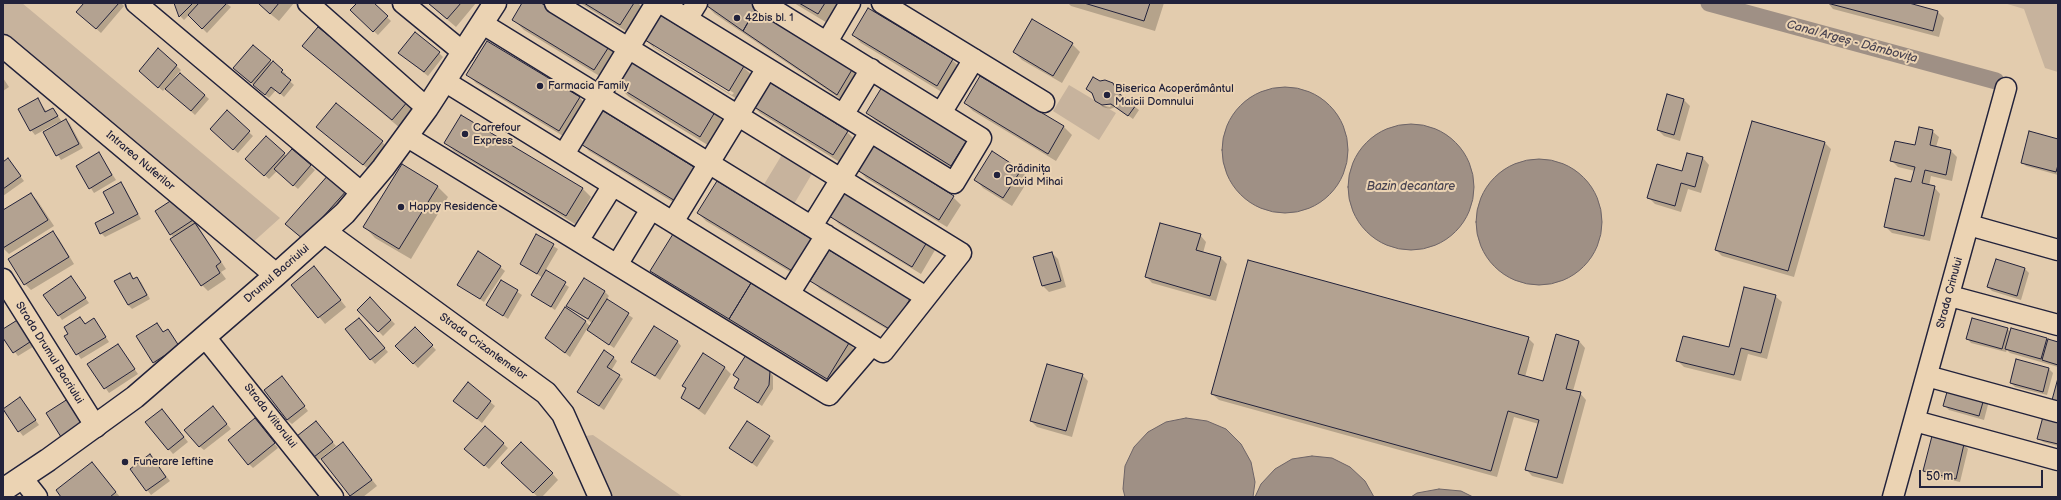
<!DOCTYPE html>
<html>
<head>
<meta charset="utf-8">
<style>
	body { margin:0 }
	#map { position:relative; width:2061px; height:500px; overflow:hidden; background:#e3ccae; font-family:"Balsamiq Sans",sans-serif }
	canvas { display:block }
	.frame { position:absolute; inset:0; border:4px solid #22223b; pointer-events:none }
	.scale { position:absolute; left:1919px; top:470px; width:124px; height:18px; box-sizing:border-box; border:2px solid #22223b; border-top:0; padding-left:5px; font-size:12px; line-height:14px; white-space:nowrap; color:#22223b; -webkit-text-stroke:3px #ebd3b3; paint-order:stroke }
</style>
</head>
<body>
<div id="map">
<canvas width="2061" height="500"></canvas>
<div class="frame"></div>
<div class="scale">50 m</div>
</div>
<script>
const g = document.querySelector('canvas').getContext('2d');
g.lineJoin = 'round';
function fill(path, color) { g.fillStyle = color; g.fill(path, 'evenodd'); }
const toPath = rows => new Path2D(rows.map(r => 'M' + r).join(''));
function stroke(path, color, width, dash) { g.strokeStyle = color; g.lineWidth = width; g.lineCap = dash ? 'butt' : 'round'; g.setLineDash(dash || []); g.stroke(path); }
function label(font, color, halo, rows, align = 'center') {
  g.font = font + ' "Balsamiq Sans",sans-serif'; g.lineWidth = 4; g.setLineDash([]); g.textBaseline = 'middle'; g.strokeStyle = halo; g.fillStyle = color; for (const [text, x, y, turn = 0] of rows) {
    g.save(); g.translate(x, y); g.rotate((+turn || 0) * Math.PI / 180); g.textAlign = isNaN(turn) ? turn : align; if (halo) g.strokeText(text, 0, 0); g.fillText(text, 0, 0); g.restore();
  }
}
fill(toPath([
	[3,3,22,3,280,218,251,244,3,40],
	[2004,3,2058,3,2058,72,2045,68,2024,9],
	[1069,85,1116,113,1099,140,1053,111],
	[783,153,813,172,794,204,763,186],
	[593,435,683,497,611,497,585,436]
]), '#c7b39d');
const water = toPath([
	'1222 150a63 63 0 1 1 126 0a63 63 0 1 1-126 0Z',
	'1348 187a63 63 0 1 1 126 0a63 63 0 1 1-126 0Z',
	'1476 222a63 63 0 1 1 126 0a63 63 0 1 1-126 0Z',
	[1186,418,1207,421,1226,429,1241,444,1251,462,1255,482,1253,497,1125,497,1123,489,1125,466,1134,447,1148,432,1166,422,1186,418],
	[1312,456,1332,458,1350,467,1365,481,1374,497,1255,497,1261,484,1275,469,1292,459,1312,456],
	[1439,489,1461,491,1473,497,1411,497,1417,493,1439,489]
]);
fill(water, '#9f9085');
stroke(water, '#6d6467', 1);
fill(toPath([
	[85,3,121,3,124,6,101,33,82,16],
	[175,3,226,3,231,7,207,33,189,15,184,20,180,16],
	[257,3,294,3,279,21],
	[358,3,372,3,391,21,378,35,351,10],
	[428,3,476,3,456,27],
	[523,3,539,3,609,46,620,57,606,80,524,30,513,19],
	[580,3,638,3,644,9,629,33],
	[704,3,853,69,861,77,845,102,715,14],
	[794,3,842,3,829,24],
	[1068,3,1164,3,1155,31,1071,6],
	[1828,3,1906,3,1938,12,1944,18,1939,37,1833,9],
	[868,9,952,60,961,68,945,94,861,43,853,35],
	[660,16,743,67,752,75,737,99,654,48,646,40],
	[654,45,734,93,732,95,654,47],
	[318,28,415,110,400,128,312,54],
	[1072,44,1080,52,1062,83,1022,60,1014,52],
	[158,50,181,70,163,91,144,75],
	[439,53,443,57,428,76,404,57],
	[270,61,286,74,285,77,294,85,284,97,276,90,269,98,238,72],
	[181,74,209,99,195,115,171,93],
	[468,75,580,98,588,106,568,139,476,83],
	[980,77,1064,127,1072,135,1056,161,973,111,965,103],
	[3,78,9,87,3,91],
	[1109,81,1120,91,1121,96,1139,110,1133,119,1116,107,1110,109,1103,107,1101,105,1110,107,1111,105,1099,102,1088,89,1100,82],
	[618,86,715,113,726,124,711,147,629,97],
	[883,89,967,141,975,149,960,173,876,121,868,113],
	[1668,95,1684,100,1690,106,1680,141,1664,136,1658,130],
	[38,100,47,112,53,109,62,122,66,120,70,124,83,148,61,160,44,132,58,125,57,123,35,135,31,130,20,110],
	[752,105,847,132,855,140,841,163,760,113],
	[600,111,686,210,589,151,581,143],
	[227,112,253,136,238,153,215,133],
	[462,116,583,189,591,197,575,224,454,151,446,143],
	[1753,122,1825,143,1831,149,1794,277,1722,256,1716,250],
	[1932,131,1939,137,1936,147,1951,151,1957,157,1952,181,1931,176,1929,186,1934,187,1940,194,1930,241,1892,233,1885,226,1912,183,1915,171,1898,167,1892,161,1915,146],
	[326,135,382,142,390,150,372,172],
	[2058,140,2058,175,2026,166,2022,162],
	[292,150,315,170,298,189,277,171,269,179,251,163,284,154,287,156],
	[99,154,116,180,94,193,77,167],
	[1688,154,1703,158,1709,165,1701,193,1688,189,1681,212,1655,204,1649,198,1683,172],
	[8,160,24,181,3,196,3,163],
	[858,169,953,197,961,205,947,227,866,178],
	[1021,171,1029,179,1012,206,983,188,975,179],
	[330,174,351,194,308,243],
	[121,184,125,188,141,219,105,237,101,233,115,214],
	[437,186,448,197,411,259,375,238,365,227],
	[31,194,37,200,54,226,9,254,3,248,3,211],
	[182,202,226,269,221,272,226,279,208,291,202,285,171,234],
	[698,213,813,241,802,279,706,221],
	[831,216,927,242,935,250,921,274,839,224],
	[53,232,59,239,74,264,31,290,25,284],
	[1200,235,1206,242,1203,253,1221,258,1227,264,1216,301,1152,283,1146,276],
	[537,236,558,249,545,271,569,287,555,310,533,295,543,278,521,264],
	[673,236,849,344,857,352,836,386,660,279,652,271],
	[830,251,910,300,918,308,900,337,820,289,812,281],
	[1052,253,1058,259,1066,287,1049,292,1043,286,1035,258],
	[500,267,505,271,484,302,458,284],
	[2025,269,2029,273,2021,300,1992,291,1988,287],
	[129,274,134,279,137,278,141,282,150,299,132,309,128,305],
	[320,274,346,307,325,324,293,285],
	[71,278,89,303,62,320,45,295],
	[584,279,605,292,609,296,606,300,633,318,614,348,587,329,570,357,551,342,585,321,590,326,592,323,568,306],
	[501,281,522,295,508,319,487,305],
	[1775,296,1782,302,1767,359,1748,354,1741,381,1684,367,1677,360,1730,349],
	[370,299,395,324,383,336,358,310],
	[80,318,86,324,94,319,109,342,81,359,66,336],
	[19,320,36,345,18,356,3,336,3,330],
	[363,323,388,352,375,364,346,330],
	[156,324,164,333,168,331,172,335,182,351,158,366,154,362],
	[415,328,436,350,418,368,397,346],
	[2007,329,2011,332,2058,343,2058,367,2010,353,2007,350,2006,352,1971,343,1967,338],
	[1528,338,1534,344,1525,377,1544,383,1579,341,1585,348,1573,391,1580,393,1586,400,1563,484,1532,476,1526,469,1539,424,1514,417,1497,477,1219,400,1212,394],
	[677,341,681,346,660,380,632,361],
	[118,345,138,374,109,393,89,364],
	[703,354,725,368,731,374,705,415,682,398,687,389,683,386],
	[613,357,617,361,611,371,623,379,604,410,578,392],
	[2017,360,2049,369,2053,373,2047,395,2015,387,2011,383],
	[769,371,773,376,773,389,762,406,735,388,740,380,734,375],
	[1082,375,1088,381,1072,437,1037,427,1031,421],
	[286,382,308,411,292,424,287,420],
	[468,384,495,406,482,423,459,405],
	[20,398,39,425,23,436,3,410],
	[1989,401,1984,420,1949,410,1945,406],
	[217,412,231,429,204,450,199,446],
	[166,414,188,442,173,454,146,422],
	[2058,418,2058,446,2043,442,2039,438],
	[316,422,336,446,319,460,314,456],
	[747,423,774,441,757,467,731,448],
	[259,424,278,448,253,468,249,464],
	[485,427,508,448,489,469,470,453],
	[1933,437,1964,445,1968,449,1960,482,1929,475,1925,470],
	[343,444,377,486,363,497,352,497,323,459],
	[150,456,170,481,151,495,132,469],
	[92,463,120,497,62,497],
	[509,470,552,473,558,480,542,497,538,497]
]), '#0003');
stroke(toPath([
	[1709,3,1996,81]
]), '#9f9085', 17);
const building = toPath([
	[84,3,119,3,96,29,76,12,84,3],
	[174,3,193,3,179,17,174,3],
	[199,3,227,3,202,29,188,15,199,3],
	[258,3,279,3,270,14,258,3],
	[357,3,374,3,388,16,373,32,350,10,357,3],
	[428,3,461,3,447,19,428,3],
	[522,3,541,3,610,45,594,70,512,20,522,3],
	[584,3,634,3,620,25,584,3],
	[703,3,756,3,758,5,743,31,703,3],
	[799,3,825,3,818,14,799,3],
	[1084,3,1150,3,1144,21,1084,3],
	[1827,3,1909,3,1938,11,1933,31,1827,3],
	[758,5,853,68,837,95,743,31,758,5],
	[868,8,953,59,937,86,852,35,868,8],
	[660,15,744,66,729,91,645,40,660,15],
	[1032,19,1073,43,1053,76,1013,52,1032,19],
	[318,27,408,101,392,120,302,46,318,27],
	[415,32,440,52,424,72,398,53,415,32],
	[487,41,580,97,559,131,466,75,487,41],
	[253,45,271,60,251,83,233,68,253,45],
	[158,48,177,65,158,88,139,71,158,48],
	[273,61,283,70,281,72,291,80,280,94,271,87,265,95,253,85,273,61],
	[632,61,715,112,700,137,617,86,632,61],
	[180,73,205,95,191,111,165,89,180,73],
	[980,76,1064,126,1048,154,964,103,980,76],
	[1093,77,1100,81,1105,80,1113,83,1118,93,1136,105,1128,116,1111,104,1102,105,1095,101,1092,93,1086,89,1093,77],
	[766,80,848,131,833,155,751,105,766,80],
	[882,87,967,140,951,166,866,113,882,87],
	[1667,94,1684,99,1674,135,1657,130,1667,94],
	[38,98,45,112,53,108,58,116,30,131,18,109,38,98],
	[336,103,383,141,363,165,316,127,336,103],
	[600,109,697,169,677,202,579,143,600,109],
	[227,110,250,131,233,150,210,129,227,110],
	[461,115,583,188,566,216,444,143,461,115],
	[66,119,79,144,56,156,43,132,66,119],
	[1752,121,1825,142,1788,271,1715,250,1752,121],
	[1919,127,1933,130,1930,145,1951,150,1946,175,1925,170,1922,183,1935,186,1924,236,1884,227,1895,178,1911,182,1915,167,1890,161,1895,141,1915,145,1919,127],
	[2029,131,2058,139,2058,165,2056,172,2021,163,2029,131],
	[266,136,285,153,264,176,245,159,266,136],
	[872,145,954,196,939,220,857,170,872,145],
	[292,149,311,165,293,186,274,169,292,149],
	[992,151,1021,170,1003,198,974,180,992,151],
	[99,152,112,175,89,189,76,166,99,152],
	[1687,153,1703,157,1695,187,1681,183,1675,206,1647,198,1657,164,1682,171,1687,153],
	[8,158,21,176,3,189,3,162,8,158],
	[402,164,438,186,399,249,363,227,402,164],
	[330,173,348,189,303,239,285,224,330,173],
	[717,181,813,240,794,272,697,213,717,181],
	[121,182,138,214,100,234,95,223,114,213,103,192,121,182],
	[845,191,927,242,912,267,829,216,845,191],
	[31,193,48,220,3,248,3,210,31,193],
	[178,196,193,220,170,235,155,211,178,196],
	[195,223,221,262,216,266,220,273,201,286,170,239,195,223],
	[1160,223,1201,234,1196,250,1221,257,1210,296,1145,277,1160,223],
	[53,231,69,257,24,285,8,259,53,231],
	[536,234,554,244,537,274,520,264,536,234],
	[673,234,751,283,729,319,650,271,673,234],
	[829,250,910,299,891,330,810,281,829,250],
	[478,251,501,266,480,299,457,285,478,251],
	[1052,252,1061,281,1042,286,1033,257,1052,252],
	[1996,259,2025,268,2017,296,1987,287,1996,259],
	[1248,260,1529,337,1518,374,1543,381,1556,334,1579,341,1566,389,1581,392,1557,478,1525,470,1539,420,1508,411,1491,471,1211,394,1248,260],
	[314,266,341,300,318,318,291,285,314,266],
	[546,270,566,282,551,307,531,295,546,270],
	[130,273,133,279,137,277,147,295,128,305,114,281,130,273],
	[71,276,86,298,58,316,43,295,71,276],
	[584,278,605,291,588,319,566,306,584,278],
	[501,280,518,290,503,316,486,305,501,280],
	[751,283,849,343,827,379,729,319,751,283],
	[1744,287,1776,295,1761,353,1741,348,1734,375,1676,361,1683,336,1729,347,1744,287],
	[370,297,391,320,378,332,357,310,370,297],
	[607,299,629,313,609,345,587,330,607,299],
	[565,307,586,321,565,353,545,338,565,307],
	[80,317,85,324,94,318,106,337,76,355,64,336,68,334,64,327,80,317],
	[359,318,385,348,370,360,345,329,359,318],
	[1972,318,2008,328,2002,349,1966,339,1972,318],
	[19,319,33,340,13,353,3,338,3,329,19,319],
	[157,323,163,332,168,329,179,346,153,363,136,336,157,323],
	[654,326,678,341,655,376,631,362,654,326],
	[415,327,433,345,413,364,395,346,415,327],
	[2011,328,2047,338,2041,359,2005,349,2011,328],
	[2048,339,2058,342,2058,365,2042,360,2048,339],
	[118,344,135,369,104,389,87,364,118,344],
	[604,350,614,357,607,367,620,375,599,406,577,392,604,350],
	[703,353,725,367,699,409,681,398,686,388,682,386,703,353],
	[746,355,770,371,769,385,758,403,734,388,739,379,733,375,746,355],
	[2016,359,2049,368,2043,392,2010,383,2016,359],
	[1047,364,1083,374,1066,431,1030,421,1047,364],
	[282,376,305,406,287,420,264,390,282,376],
	[2058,378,2058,401,2052,400,2058,378],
	[468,382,491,401,477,419,453,401,468,382],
	[1949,385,1985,395,1979,416,1943,406,1949,385],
	[20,397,36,420,18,432,3,409,20,397],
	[71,397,86,421,61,437,46,413,71,397],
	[213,406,227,424,199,447,184,430,213,406],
	[162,409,184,437,168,450,145,422,162,409],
	[2044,413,2058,417,2058,444,2037,439,2044,413],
	[255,418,275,443,248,465,228,440,255,418],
	[316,421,333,442,314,457,297,436,316,421],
	[747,421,770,436,752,463,729,448,747,421],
	[485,426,504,443,484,466,464,449,485,426],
	[1932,436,1964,444,1956,479,1923,471,1932,436],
	[343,442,372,480,350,496,321,459,343,442],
	[521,442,553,473,533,493,501,463,521,442],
	[150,454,166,477,146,491,130,469,150,454],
	[92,462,116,492,110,497,61,497,56,490,92,462]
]);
fill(building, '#b3a291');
stroke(building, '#22223b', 1);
const minor = toPath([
	[136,3,362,193],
	[308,3,427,108],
	[403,3,464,53],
	[661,3,954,183,981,138,763,3],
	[882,3,1044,102],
	[687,19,697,3],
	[483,24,926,297],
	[827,42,850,3],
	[446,82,883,352,961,253,555,3],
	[941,113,974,59],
	[843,115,871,69],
	[406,136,578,241,613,185],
	[564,154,656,3],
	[651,209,617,265,829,395,872,345],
	[673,222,767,68],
	[1969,225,2058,250],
	[812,226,870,132],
	[578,241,617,265],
	[3,279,96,427],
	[789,294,826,235],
	[1950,296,2058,325],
	[205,337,333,497],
	[1927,376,2058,412],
	[1915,421,2058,460],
	[22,478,37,497],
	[1893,497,2006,88]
]);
const tertiary = toPath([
	[3,46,276,275],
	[325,232,546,393,563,414,600,497],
	[3,490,48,460,135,397,276,275,345,213,383,168,427,108,495,3]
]);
stroke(minor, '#22223b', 23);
stroke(tertiary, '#22223b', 25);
stroke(minor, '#ebd3b3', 20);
stroke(tertiary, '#ebd3b3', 22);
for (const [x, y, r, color] of [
	[737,18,4,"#22223b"],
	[540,86,4,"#22223b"],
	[1107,95,4,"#22223b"],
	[465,134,4,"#22223b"],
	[997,175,4,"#22223b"],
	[401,207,4,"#22223b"],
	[125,462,4,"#22223b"]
]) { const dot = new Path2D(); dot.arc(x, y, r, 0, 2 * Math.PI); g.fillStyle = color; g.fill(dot); stroke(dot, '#ebd3b3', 1.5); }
label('11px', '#22223b', '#ebd3b3', [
	["42bis bl. 1",745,18],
	["Farmacia Family",548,86],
	["Biserica Acoperământul",1115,89],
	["Maicii Domnului",1115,102],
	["Carrefour",473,128],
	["Express",473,141],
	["Grădinița",1005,169],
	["David Mihai",1005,182],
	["Happy Residence",409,207],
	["Funerare Ieftine",133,462]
], 'left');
label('11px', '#22223b', '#ebd3b3', [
	["Intrarea Nuferilor",140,161,40],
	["Drumul Bacriului",277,274,-41],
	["Strada Crinului",1950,293,-75],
	["Strada Crizantemelor",483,347,36],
	["Strada Drumul Bacriului",49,353,58],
	["Strada Viitorului",270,416,52]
]);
label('italic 12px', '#484351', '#ebd3b3', [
	["Canal Argeș - Dâmbovița",1852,42,15],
	["Bazin decantare",1411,187]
]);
</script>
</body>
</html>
